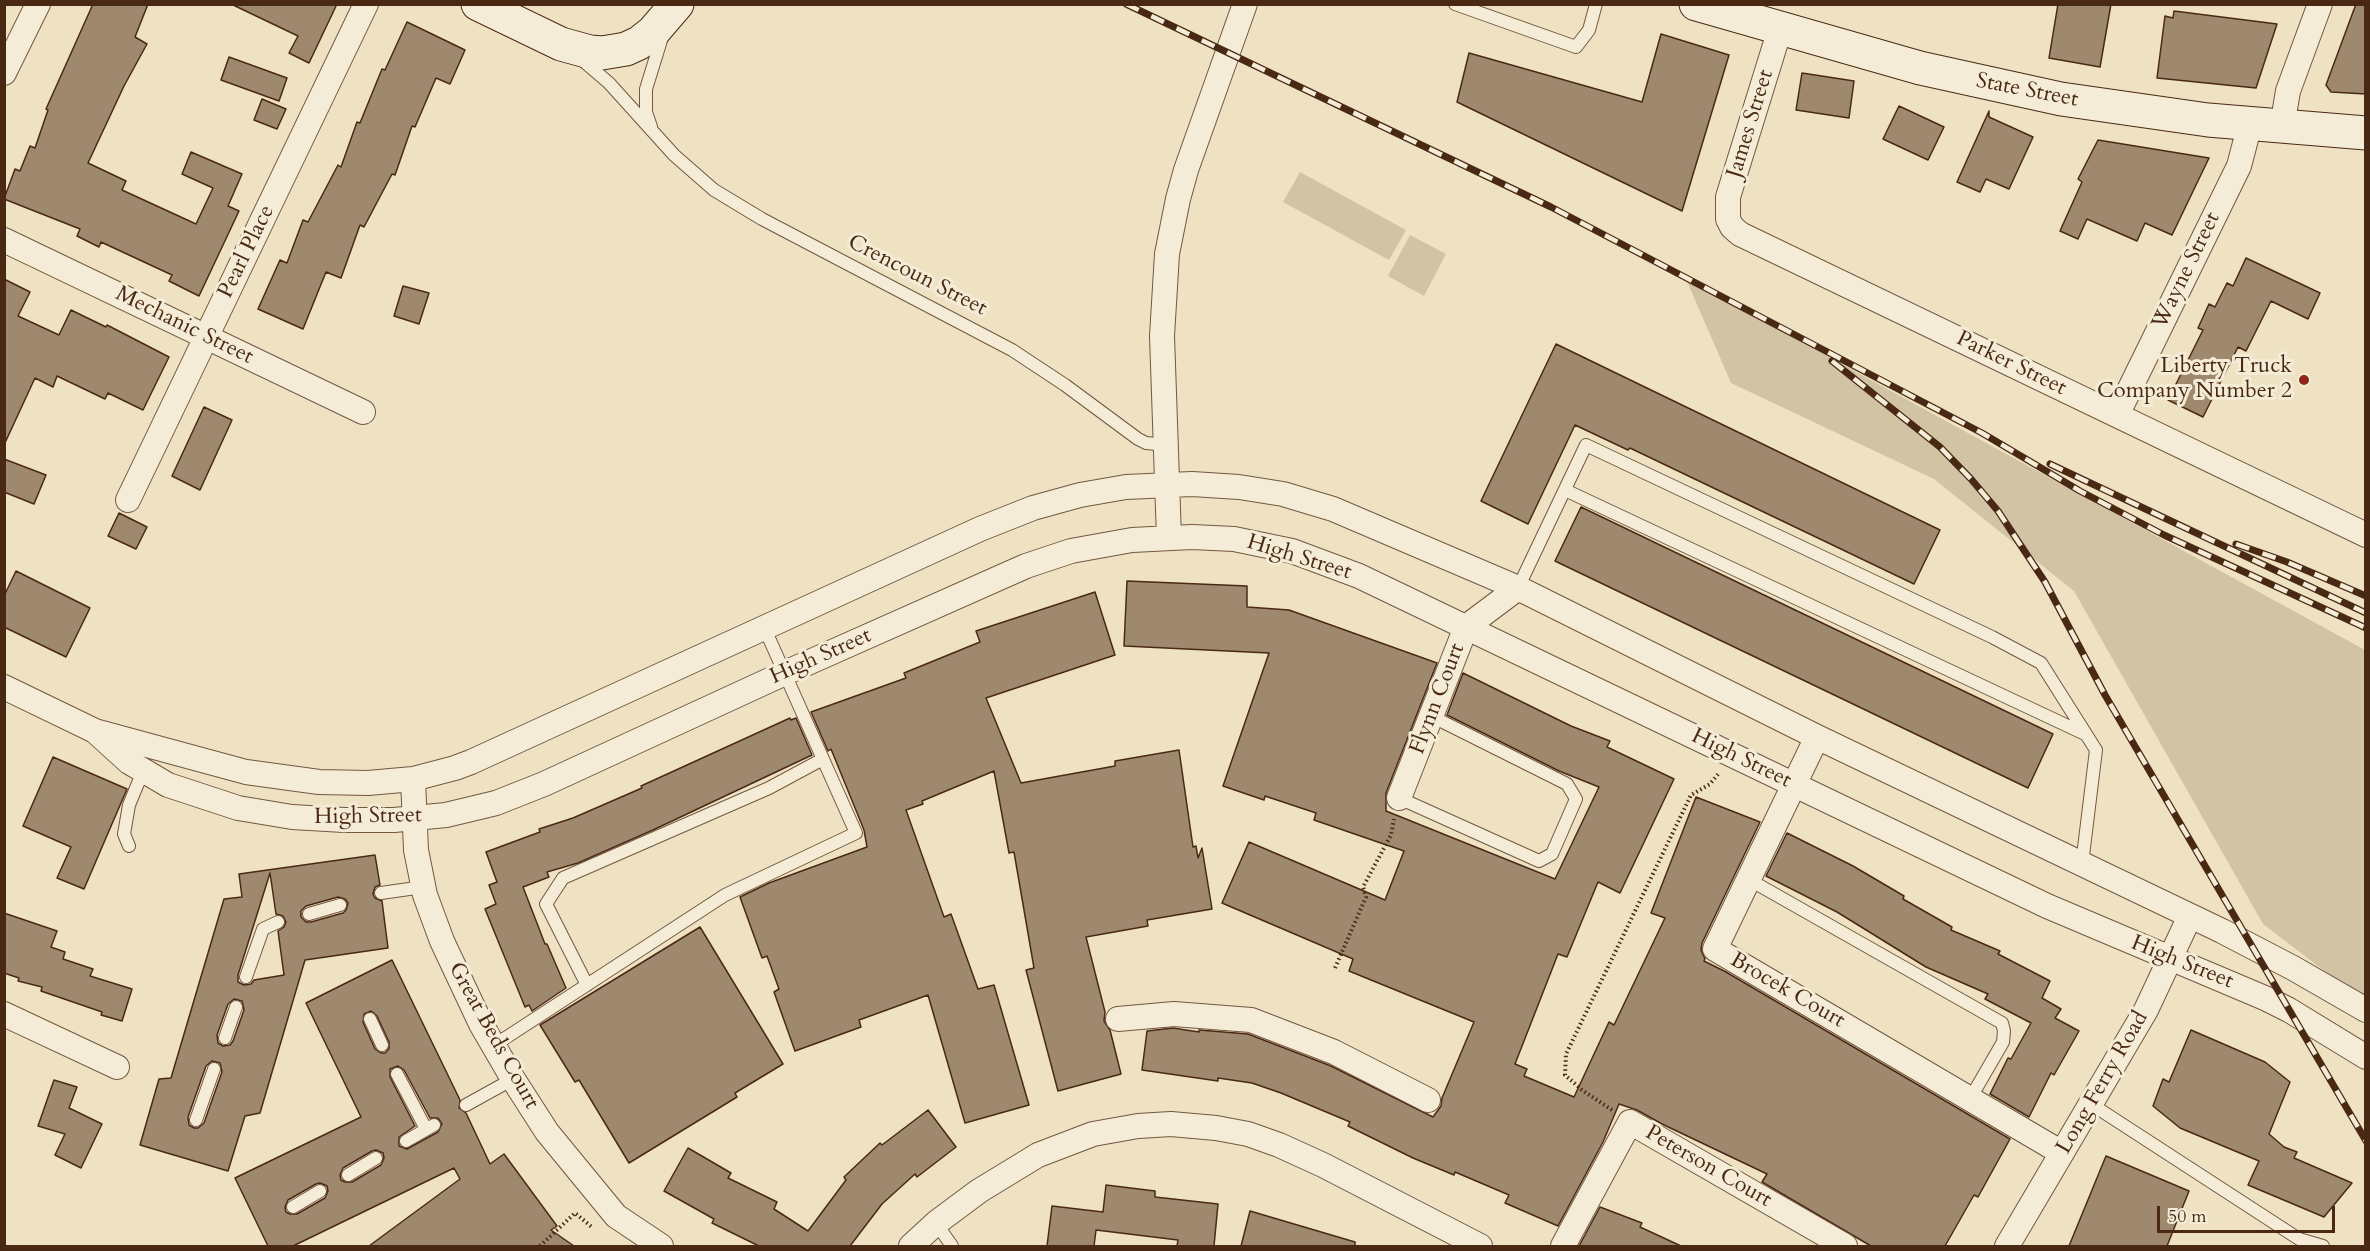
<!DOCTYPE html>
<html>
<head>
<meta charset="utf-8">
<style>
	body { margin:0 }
	#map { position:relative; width:2370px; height:1251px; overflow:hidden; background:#eee2c2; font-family:Cardo,serif }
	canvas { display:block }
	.frame { position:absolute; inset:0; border:6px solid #4a2914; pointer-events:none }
	.scale { position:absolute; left:2157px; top:1206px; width:178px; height:27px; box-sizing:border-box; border:3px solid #4a2914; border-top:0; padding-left:8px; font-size:18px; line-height:21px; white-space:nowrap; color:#4a2914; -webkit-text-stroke:4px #f4ecd7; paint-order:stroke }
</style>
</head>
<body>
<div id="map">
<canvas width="2370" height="1251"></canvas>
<div class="frame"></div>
<div class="scale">50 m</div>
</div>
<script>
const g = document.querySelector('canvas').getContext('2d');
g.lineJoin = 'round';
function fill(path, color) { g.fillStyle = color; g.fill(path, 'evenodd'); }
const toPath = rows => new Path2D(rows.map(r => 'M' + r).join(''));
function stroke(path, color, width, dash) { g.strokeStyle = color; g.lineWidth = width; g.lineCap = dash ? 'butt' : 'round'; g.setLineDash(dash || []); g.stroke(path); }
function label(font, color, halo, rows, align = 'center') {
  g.font = font + ' Cardo,serif'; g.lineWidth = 6; g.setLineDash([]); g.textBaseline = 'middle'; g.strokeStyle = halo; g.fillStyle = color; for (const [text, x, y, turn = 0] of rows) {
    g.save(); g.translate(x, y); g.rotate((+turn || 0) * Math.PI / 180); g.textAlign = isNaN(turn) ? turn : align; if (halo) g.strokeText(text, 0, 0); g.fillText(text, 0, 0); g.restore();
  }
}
fill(toPath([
	[1300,172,1406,230,1389,260,1283,202],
	[1410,235,1446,254,1424,296,1388,276],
	[1686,279,2365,650,2365,1002,2263,924,2074,591,1934,479,1731,383]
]), '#d2c3a4');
const building = toPath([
	[93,4,148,4,135,37,147,44,124,86,88,163,126,181,122,190,196,224,213,188,182,174,191,152,242,174,228,206,239,211,199,296,169,281,172,275,101,242,99,247,77,236,80,229,4,199,15,169,20,171,30,146,35,148,48,110,46,109,93,4],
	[231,4,337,4,309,63,289,53,298,36,231,4],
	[2058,4,2111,4,2100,67,2049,58,2058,4],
	[2356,4,2366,4,2366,94,2331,92,2326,85,2356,4],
	[2174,11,2277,24,2256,88,2157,78,2165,16,2173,18,2174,11],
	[407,22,465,50,450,84,436,78,415,127,412,126,395,175,392,174,364,227,360,225,341,278,326,272,303,329,258,309,280,260,287,263,303,220,308,222,338,165,341,167,357,122,360,123,382,69,385,70,407,22],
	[1661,34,1729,55,1682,211,1457,102,1469,53,1642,102,1661,34],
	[229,57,287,78,279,101,221,80,229,57],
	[1802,73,1854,81,1849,118,1796,110,1802,73],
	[262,99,286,109,277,129,254,120,262,99],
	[1899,106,1944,127,1928,160,1883,139,1899,106],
	[1989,111,1989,117,2033,137,2009,189,1986,179,1980,192,1957,182,1989,111],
	[2098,140,2209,158,2172,235,2145,223,2137,241,2087,219,2078,239,2060,231,2082,182,2078,179,2098,140],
	[2246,258,2320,293,2308,319,2271,301,2246,351,2238,347,2203,417,2168,400,2203,330,2198,328,2209,304,2215,307,2227,283,2233,286,2246,258],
	[4,279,30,292,18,316,59,335,71,310,106,327,107,325,169,357,143,410,108,393,105,399,57,376,53,387,35,378,4,445,4,279],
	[403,286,429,293,419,324,394,316,403,286],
	[1556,344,1940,530,1914,584,1630,448,1628,450,1575,425,1528,524,1481,501,1556,344],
	[204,407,232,420,200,490,172,476,204,407],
	[4,459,46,475,34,504,4,492,4,459],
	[1581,507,2053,734,2028,788,1555,561,1581,507],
	[119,513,147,527,136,549,108,536,119,513],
	[16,571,90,608,66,657,4,627,4,596,16,571],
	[1127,581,1247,586,1247,607,1289,610,1437,663,1386,793,1386,811,1555,879,1599,787,1559,771,1447,715,1463,673,1571,726,1610,741,1607,747,1674,779,1620,893,1598,882,1567,957,1558,954,1515,1064,1527,1069,1524,1076,1574,1097,1609,1022,1614,1025,1665,918,1651,913,1696,797,1760,822,1702,943,1701,950,1705,959,1704,961,1726,972,2010,1139,1978,1197,1974,1195,1945,1246,1871,1246,1762,1182,1767,1174,1662,1124,1637,1110,1619,1104,1603,1142,1558,1226,1505,1203,1509,1195,1455,1172,1454,1175,1413,1158,1348,1126,1350,1122,1281,1093,1252,1083,1218,1078,1218,1081,1142,1070,1147,1031,1173,1028,1199,1032,1199,1030,1248,1034,1331,1066,1433,1117,1441,1106,1442,1098,1474,1022,1349,971,1353,959,1222,903,1249,842,1385,900,1404,851,1314,820,1316,813,1265,796,1264,800,1223,786,1269,653,1124,646,1127,581],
	[1095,592,1115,655,986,698,1021,783,1115,766,1115,761,1179,750,1193,847,1196,846,1198,858,1202,848,1212,909,1147,920,1148,926,1086,937,1105,1012,1104,1021,1110,1030,1121,1074,1058,1091,1026,970,1034,968,1014,852,1009,853,994,771,922,801,923,804,906,810,944,917,951,914,978,989,994,985,1029,1105,965,1123,928,995,859,1020,861,1027,795,1051,774,992,779,989,767,956,762,958,740,897,769,883,867,847,864,830,831,749,828,751,811,712,906,678,904,673,980,642,976,631,1095,592],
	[790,718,791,720,796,718,812,755,653,830,578,863,547,872,549,877,523,887,545,944,547,944,566,988,532,1011,529,1005,525,1007,485,909,496,904,489,885,497,882,486,852,540,832,539,829,573,818,642,788,641,786,790,718],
	[53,757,127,789,84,889,57,878,71,847,23,826,53,757],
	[1787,833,1853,866,1904,896,1903,899,1952,927,1951,930,2000,951,1998,954,2050,981,2042,998,2061,1009,2055,1018,2079,1031,2054,1075,2051,1073,2029,1117,1990,1094,2008,1058,2011,1059,2031,1023,1985,999,1988,994,1926,967,1837,912,1766,876,1787,833],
	[375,855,380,885,375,887,373,894,375,898,382,901,388,948,305,960,260,1113,245,1116,228,1171,140,1145,159,1079,171,1078,224,899,242,897,239,874,375,855],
	[270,873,276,914,283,916,286,922,284,927,278,931,284,975,254,980,251,984,244,985,238,982,238,975,270,873],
	[338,897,345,899,348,903,346,910,343,913,311,922,306,922,301,917,301,911,306,906,338,897],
	[234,999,242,1001,244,1010,233,1041,230,1045,223,1046,218,1043,217,1035,228,1004,234,999],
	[212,1061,220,1063,222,1072,204,1123,198,1128,194,1128,189,1125,188,1117,206,1066,212,1061],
	[4,913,57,931,51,947,65,952,63,959,93,969,90,976,132,989,122,1021,101,1015,102,1012,41,991,42,987,18,981,19,978,4,973,4,913],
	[700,927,783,1064,735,1093,737,1097,629,1163,579,1080,575,1082,540,1025,700,927],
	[392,960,460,1100,459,1108,466,1113,490,1164,504,1154,557,1226,551,1230,574,1246,369,1246,460,1179,454,1168,293,1246,268,1246,235,1178,361,1117,306,1003,392,960],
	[371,1011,377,1016,389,1042,389,1049,385,1053,381,1053,375,1049,363,1022,364,1014,371,1011],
	[398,1066,404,1070,430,1118,438,1118,442,1124,438,1132,407,1149,399,1146,399,1137,415,1126,390,1077,390,1069,398,1066],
	[372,1151,376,1150,383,1153,384,1158,381,1165,352,1182,345,1182,341,1180,340,1175,343,1168,372,1151],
	[316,1184,320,1183,327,1186,328,1191,325,1198,297,1214,290,1214,286,1212,285,1207,288,1200,316,1184],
	[2191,1030,2265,1062,2290,1082,2269,1134,2284,1147,2297,1152,2294,1158,2352,1183,2324,1217,2248,1185,2259,1161,2180,1128,2153,1106,2163,1079,2169,1082,2191,1030],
	[54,1080,77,1087,69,1108,102,1124,81,1168,55,1155,65,1134,38,1126,54,1080],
	[928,1110,956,1147,917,1177,915,1174,882,1204,850,1246,759,1246,712,1223,714,1219,664,1191,688,1148,731,1173,728,1178,777,1202,774,1209,808,1231,846,1180,844,1177,880,1143,882,1145,928,1110],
	[2106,1156,2189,1191,2167,1246,2069,1246,2106,1156],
	[1106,1185,1155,1191,1155,1197,1218,1204,1214,1246,1177,1246,1178,1240,1096,1230,1094,1246,1047,1246,1052,1206,1103,1212,1106,1185],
	[1600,1207,1642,1223,1640,1227,1681,1246,1579,1246,1600,1207],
	[1250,1211,1355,1242,1355,1246,1241,1246,1250,1211]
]);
fill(building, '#9f896e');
stroke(building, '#4a2914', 1.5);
const lane = toPath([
	[1455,4,1576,47,1589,30,1596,4],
	[581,59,609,83,674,155,714,190,762,219,1012,350,1065,385,1138,439,1146,443,1166,445],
	[651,127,646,112,646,89,663,34],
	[1565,490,2085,734],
	[1518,588,1586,445,1992,637,2041,663,2096,750,2082,864],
	[1399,798,1539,861,1552,854,1576,799,1567,784,1431,716],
	[129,846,124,834,129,805,143,771],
	[1748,879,2002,1023,2004,1031,2003,1042,1970,1099],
	[381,893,423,887],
	[309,914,340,905],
	[246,977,263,929,278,922],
	[587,985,546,904,563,878,769,788,823,759],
	[370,1019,382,1045],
	[225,1038,236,1007],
	[493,1046,725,895,856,833,764,627],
	[397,1074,426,1129],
	[2091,1104,2299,1239,2323,1246],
	[466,1105,513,1079],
	[196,1120,214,1069],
	[406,1141,434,1125],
	[348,1175,376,1158],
	[293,1207,320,1191],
	[936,1223,952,1246]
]);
const street = toPath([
	[1780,29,1728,197,1728,219,1732,227,1740,234,2366,535],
	[4,73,38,4],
	[2282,127,2288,91,2320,4],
	[4,240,363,412],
	[2117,415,2239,166,2250,124],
	[128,500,366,4],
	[1169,538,1162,336,1167,254,1178,199,1186,170,1245,4],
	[4,687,95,731,246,772,319,782,368,783,413,779,455,768,471,762,980,529,1033,508,1080,495,1126,487,1192,484,1239,487,1283,494,1333,509,1518,588,1817,737,2222,931,2293,968,2366,1010],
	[96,732,129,762,168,785,238,808,292,817,344,820,394,820,446,815,496,803,544,784,785,673,1026,566,1071,551,1132,540,1192,537,1234,539,1292,551,1359,576,2047,906,2267,999,2289,1010,2366,1057],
	[1817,737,1715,949,2062,1153],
	[413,779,416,850,425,895,442,941,481,1024,513,1079,547,1132,616,1216,661,1246],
	[1399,798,1466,627,1518,588],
	[4,1014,117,1067],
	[1118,1019,1174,1014,1251,1020,1334,1052,1428,1100],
	[911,1246,936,1223,979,1191,1038,1155,1093,1134,1138,1126,1171,1124,1216,1128,1248,1134,1279,1145,1323,1165,1480,1246],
	[1563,1246,1630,1122,1845,1246],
	[2007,1246,2146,1010,2190,916]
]);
const secondary = toPath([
	[478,4,561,44,590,52,602,53,626,49,639,43,653,32,677,4],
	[1696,4,1920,68,2061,99,2208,120,2366,133]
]);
stroke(lane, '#735740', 14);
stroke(street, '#735740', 26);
stroke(secondary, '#4a2914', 35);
stroke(toPath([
	[1335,968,1366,897,1363,887,1391,835,1394,819],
	[1612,1110,1582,1090,1565,1075,1566,1054,1691,795,1710,784,1719,773],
	[540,1246,575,1213,593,1228]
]), '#4a2914', 4, [1.5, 3]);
stroke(lane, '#f4ecd7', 12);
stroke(street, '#f4ecd7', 24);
stroke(secondary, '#f4ecd7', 33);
const rail = toPath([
	[1126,4,1551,207,1982,433,2080,491,2164,535,2366,628],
	[1832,361,1940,447,1971,479,1998,511,2045,582,2105,695,2366,1141],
	[2050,464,2366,613],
	[2236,544,2287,562,2366,596]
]);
stroke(rail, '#4a2914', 7);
stroke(rail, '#f4ecd7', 4.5, [14]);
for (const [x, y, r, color] of [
	[2304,380,6,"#8f2418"]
]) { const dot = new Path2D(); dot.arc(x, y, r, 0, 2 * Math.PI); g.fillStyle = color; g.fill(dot); stroke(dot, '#f4ecd7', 2); }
label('22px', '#4a2914', '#f4ecd7', [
	["State Street",2027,91,11],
	["James Street",1751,124,-73],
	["Pearl Place",247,252,-64],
	["Wayne Street",2187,271,-64],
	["Crencoun Street",917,276,27],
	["Mechanic Street",184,326,26],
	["Parker Street",2011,364,26],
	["High Street",1299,558,17],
	["High Street",821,657,-24],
	["Flynn Court",1438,699,-69],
	["High Street",1741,759,26],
	["High Street",368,817,-1],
	["High Street",2182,963,22],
	["Brocek Court",1787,991,30],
	["Great Beds Court",493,1036,61],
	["Long Ferry Road",2103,1083,-60],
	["Peterson Court",1708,1167,30]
]);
label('22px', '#4a2914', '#f4ecd7', [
	["Liberty Truck",2292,367],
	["Company Number 2",2292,392]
], 'right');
</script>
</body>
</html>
